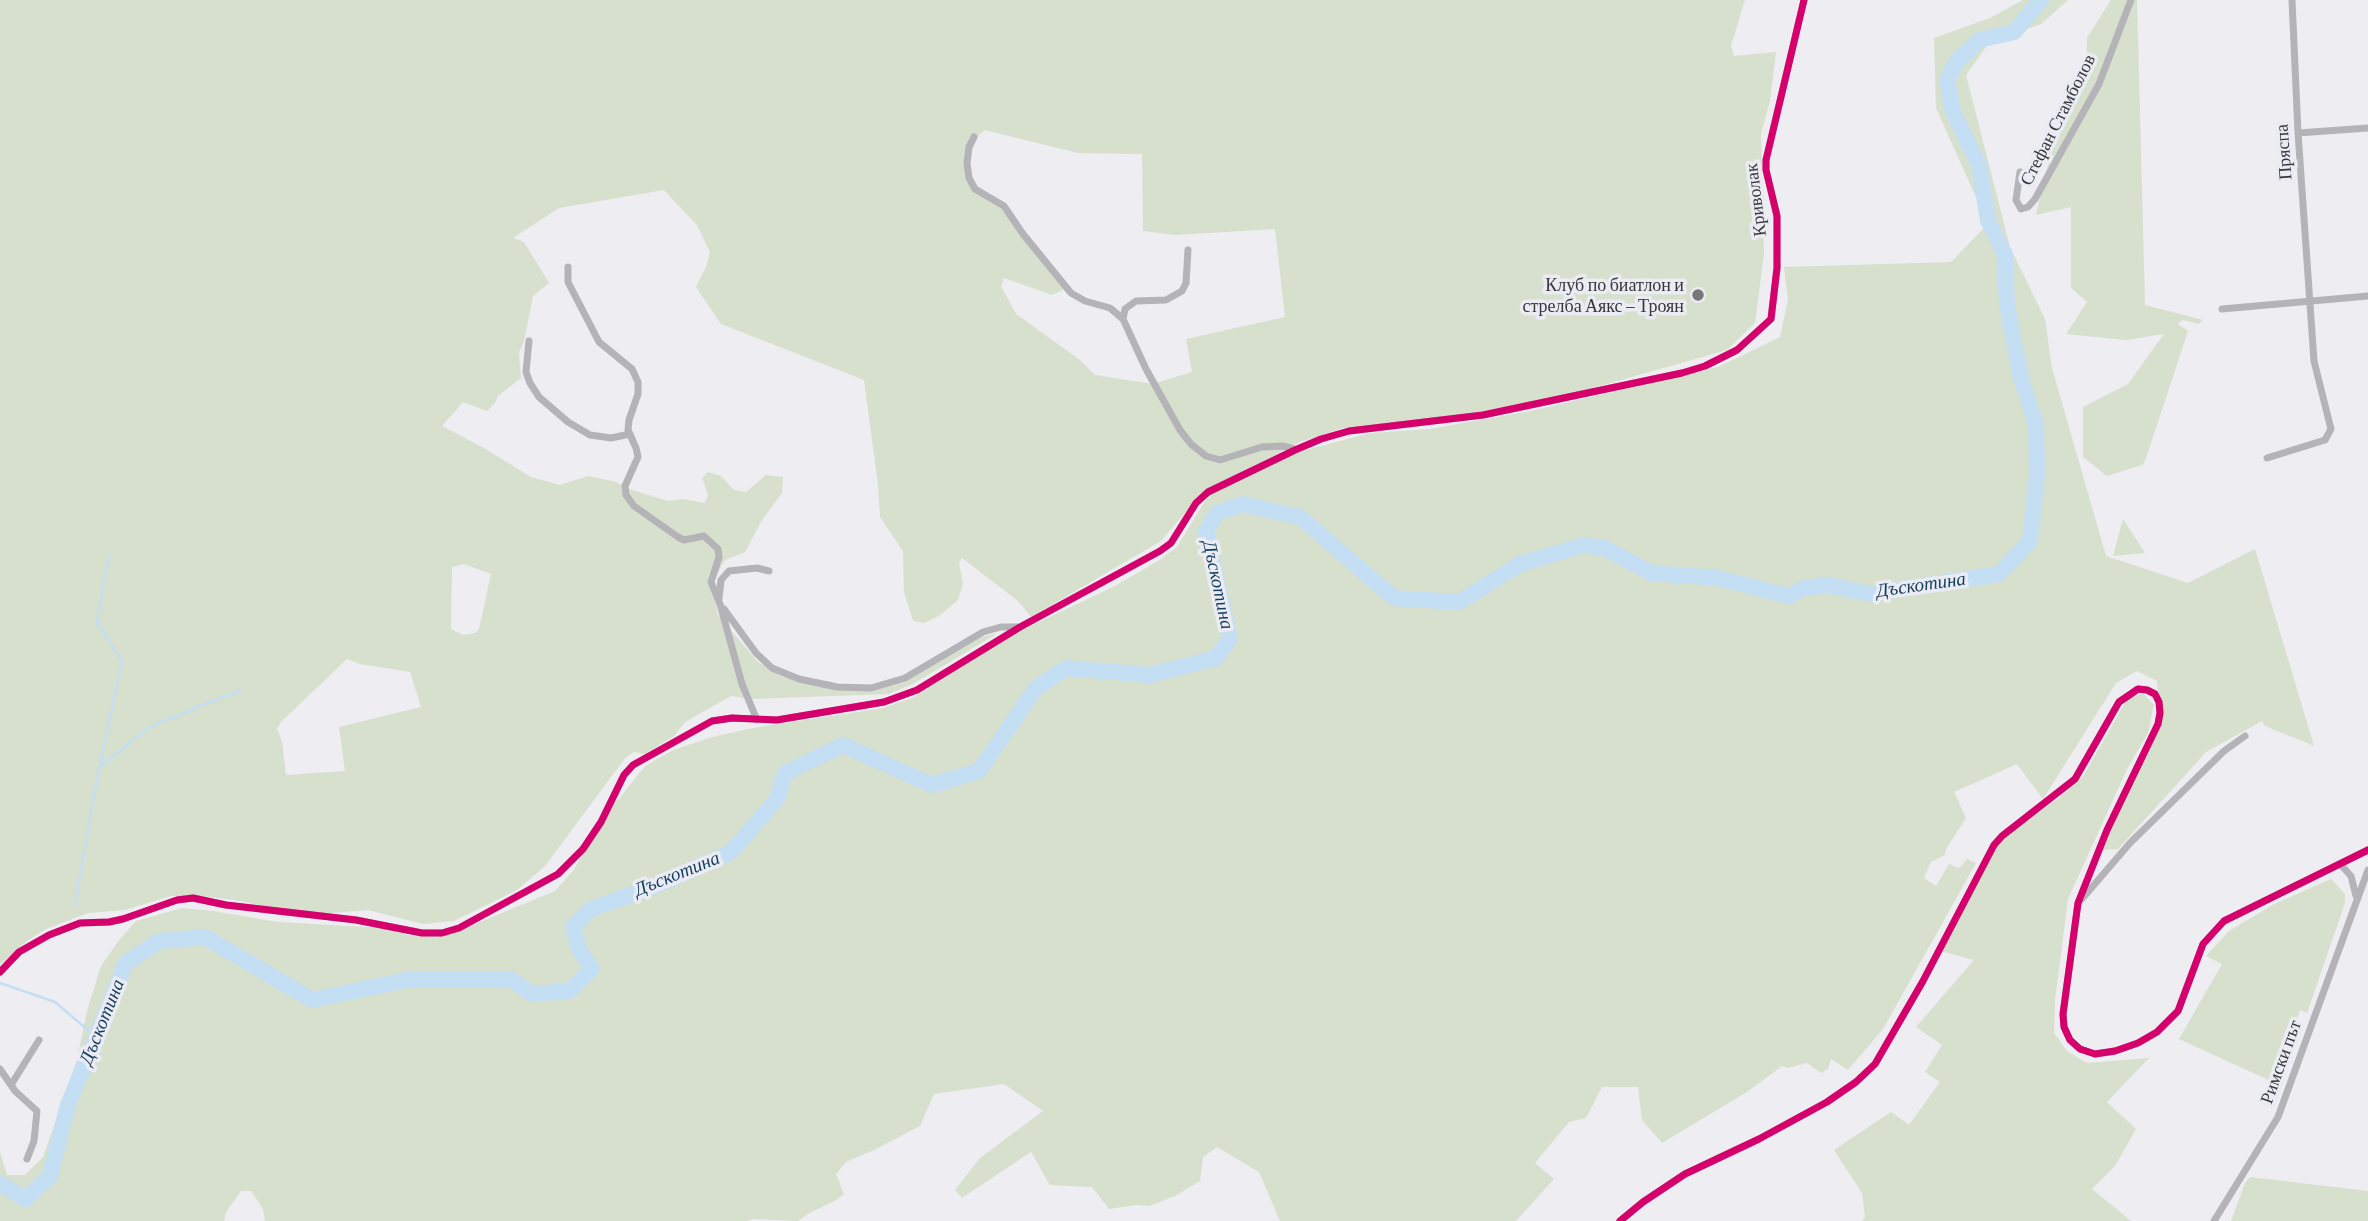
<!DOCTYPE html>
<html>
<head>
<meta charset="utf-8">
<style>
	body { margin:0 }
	canvas { display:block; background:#ededf2 }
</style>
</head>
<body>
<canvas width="2368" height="1221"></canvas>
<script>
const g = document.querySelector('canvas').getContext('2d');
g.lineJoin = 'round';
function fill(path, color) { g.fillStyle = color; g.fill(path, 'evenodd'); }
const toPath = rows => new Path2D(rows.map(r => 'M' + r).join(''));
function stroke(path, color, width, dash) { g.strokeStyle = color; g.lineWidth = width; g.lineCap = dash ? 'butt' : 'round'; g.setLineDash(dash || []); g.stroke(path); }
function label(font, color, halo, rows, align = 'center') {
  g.font = font + ' "Crimson Pro",serif'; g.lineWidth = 7; g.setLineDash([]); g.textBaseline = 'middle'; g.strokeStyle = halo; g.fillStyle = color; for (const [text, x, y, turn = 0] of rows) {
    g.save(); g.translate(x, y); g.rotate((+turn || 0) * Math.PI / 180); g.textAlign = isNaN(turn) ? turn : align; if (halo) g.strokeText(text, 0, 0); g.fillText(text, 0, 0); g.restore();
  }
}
fill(toPath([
	[0,0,1745,0,1731,46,1734,56,1776,52,1770,101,1761,133,1764,254,1755,323,1727,350,1572,394,1426,422,1343,428,1300,442,1203,492,1161,541,1031,617,1018,601,962,558,959,563,963,584,958,600,939,616,924,623,913,621,904,592,903,551,880,517,878,485,864,380,721,324,696,287,706,267,710,252,697,225,664,190,559,208,513,238,524,242,549,283,533,296,524,341,519,352,521,378,498,396,495,403,487,411,463,402,442,426,482,447,531,477,560,485,588,476,616,482,629,489,668,501,683,499,705,503,708,495,702,478,708,472,721,476,734,490,746,492,766,475,783,477,782,493,762,520,745,552,725,560,712,583,718,615,758,662,783,677,853,691,919,673,978,638,998,633,913,684,889,694,751,699,731,696,685,722,674,736,645,754,634,752,626,757,545,866,517,890,454,921,423,924,368,910,307,915,235,900,200,896,171,896,125,910,88,913,46,929,27,941,0,965],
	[985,130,1078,153,1142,154,1143,231,1175,235,1275,229,1285,317,1186,339,1192,372,1153,384,1095,375,1080,360,1016,314,1001,286,1004,278,1052,295,1064,289,1000,204,975,193,967,162,978,136],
	[464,564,491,574,479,629,475,633,463,635,451,629,452,567],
	[347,659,360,664,410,672,421,707,339,727,345,771,286,775,282,741,277,729,281,722],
	[2023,0,2068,0,2041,24,1989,43,1966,75,2010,247,2045,319,2052,368,2106,556,2188,583,2255,549,2314,746,2265,726,2262,721,2206,752,2118,849,2100,850,2159,718,2157,681,2137,671,2116,683,2043,799,2017,764,1954,792,1966,818,1946,849,1945,855,1931,862,1924,878,1936,886,1949,864,1959,868,1967,859,1976,863,1883,1029,1848,1070,1831,1059,1828,1069,1821,1073,1807,1063,1788,1068,1782,1066,1747,1092,1662,1143,1642,1120,1638,1087,1602,1087,1586,1118,1569,1122,1535,1163,1554,1179,1516,1221,1280,1221,1259,1172,1217,1147,1203,1157,1200,1181,1177,1195,1150,1206,1136,1205,1109,1209,1092,1187,1050,1185,1031,1152,962,1198,955,1190,980,1158,1043,1111,1004,1084,934,1094,920,1126,874,1150,846,1162,836,1174,844,1194,835,1201,811,1212,798,1221,752,1219,747,1221,265,1221,263,1209,251,1191,241,1191,226,1212,224,1221,0,1221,0,1152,7,1175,25,1175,43,1157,77,1060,87,1011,101,966,119,940,136,921,182,908,213,911,278,922,386,928,408,935,436,938,458,931,555,891,573,871,611,804,619,799,645,766,673,750,712,737,753,728,883,708,912,698,1018,632,1115,586,1158,561,1177,547,1208,496,1291,454,1370,433,1430,429,1531,411,1718,367,1780,337,1788,300,1784,267,1951,262,1988,224,1936,108,1934,38,1990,18],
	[2111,0,2137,0,2145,305,2203,320,2199,324,2182,320,2178,324,2188,331,2145,461,2142,465,2107,476,2083,457,2083,407,2128,384,2164,334,2126,340,2066,334,2087,302,2071,288,2071,207,2036,215,2050,155,2086,79,2087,38],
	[2123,519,2145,553,2113,556],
	[2143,693,2154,705,2148,733,2127,769,2068,899,2055,1000,2054,1033,2067,1051,2087,1063,2149,1058,2107,1102,2136,1129,2115,1166,2092,1189,2131,1221,1862,1221,1865,1217,1862,1193,1834,1150,1891,1112,1909,1125,1940,1082,1925,1072,1942,1045,1916,1027,1974,960,1940,951,1981,868,2005,837,2060,797,2084,775,2127,699],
	[2331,879,2345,894,2345,903,2307,1013,2300,1010,2277,1084,2179,1039,2222,964,2206,956,2229,931,2274,904],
	[2250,1177,2368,1191,2368,1221,2231,1221,2245,1183]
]), '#d6e0cd');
stroke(toPath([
	[100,767,149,727,240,690],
	[75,905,96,784,122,661,97,622,109,555],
	[0,983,55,1002,95,1036]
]), '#c4def3', 2.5);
stroke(toPath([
	[0,1183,25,1199,50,1176,68,1105,126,963,159,941,205,937,312,1000,406,980,512,980,532,994,569,991,592,969,579,949,573,926,591,909,658,885,731,852,777,799,785,773,843,745,932,785,979,771,1036,688,1066,668,1150,675,1216,658,1230,639,1206,531,1217,513,1242,504,1300,517,1394,598,1459,602,1520,564,1584,545,1605,548,1651,573,1718,578,1789,596,1804,588,1828,585,1869,594,1999,574,2030,541,2037,475,2036,425,2021,378,2007,305,2005,255,1988,220,1979,165,1953,112,1947,80,1957,61,1979,40,2014,32,2041,0]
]), '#c4def3', 16);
stroke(toPath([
	[2298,133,2368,128],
	[974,137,969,147,967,163,969,178,975,189,1004,206,1023,234,1071,293,1085,301,1110,308,1123,319,1146,369,1180,430,1191,444,1206,456,1220,460,1262,447,1283,446,1294,449],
	[2020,172,2016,200,2021,209,2028,207,2035,199,2099,84,2131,0],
	[568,267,568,282,599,342,632,369,638,382,638,394,629,420,628,430,636,448,638,457,625,486,626,495,634,506,678,537,684,540,704,536,718,549,719,557,711,582,720,604,742,684,757,720],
	[2222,309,2368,296],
	[1123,319,1125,309,1136,301,1166,300,1182,291,1186,283,1188,250],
	[529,341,526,372,530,383,539,397,568,422,590,435,611,438,630,434],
	[2267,458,2325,440,2331,429,2314,361,2298,133,2292,0],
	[719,599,721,580,729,571,757,568,769,571],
	[724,609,756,653,772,668,799,679,837,687,871,688,905,678,983,632,1001,627,1019,627],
	[2340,864,2351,876,2356,896],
	[2081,900,2130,843,2224,751,2245,736],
	[0,972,19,952,49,935,80,923,109,922,123,919,177,900,193,898,226,905,356,920,422,933,442,933,459,928,558,874,583,849,601,822,624,775,633,765,712,721,732,718,777,720,884,702,917,690,1020,627,1160,551,1171,543,1196,503,1208,492,1295,450,1321,439,1349,431,1483,415,1682,373,1705,366,1737,350,1771,319,1777,268,1777,216,1766,170,1766,160,1804,0],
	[0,1069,15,1091,37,1111,34,1141,27,1159],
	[11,1085,39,1040],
	[1620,1221,1643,1202,1685,1174,1759,1139,1827,1102,1856,1082,1875,1064,1923,981,1994,845,2002,836,2075,779,2119,702,2138,689,2147,690,2155,694,2159,702,2160,713,2158,724,2107,830,2078,903,2063,1014,2064,1027,2070,1040,2080,1049,2095,1054,2115,1051,2138,1043,2157,1032,2178,1011,2203,944,2224,921,2368,850],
	[2214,1221,2278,1117,2368,870]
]), '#b3b3b8', 7);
stroke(toPath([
	[0,972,19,952,49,935,80,923,109,922,123,919,177,900,193,898,226,905,356,920,422,933,442,933,459,928,558,874,583,849,601,822,624,775,633,765,712,721,732,718,777,720,884,702,917,690,1020,627,1160,551,1171,543,1196,503,1208,492,1295,450,1321,439,1349,431,1483,415,1682,373,1705,366,1737,350,1771,319,1777,268,1777,216,1766,170,1766,160,1804,0],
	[1620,1221,1643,1202,1685,1174,1759,1139,1827,1102,1856,1082,1875,1064,1923,981,1994,845,2002,836,2075,779,2119,702,2138,689,2147,690,2155,694,2159,702,2160,713,2158,724,2107,830,2078,903,2063,1014,2064,1027,2070,1040,2080,1049,2095,1054,2115,1051,2138,1043,2157,1032,2178,1011,2203,944,2224,921,2368,850]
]), '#d6006c', 7);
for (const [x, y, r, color] of [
	[1698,295,7,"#77777a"]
]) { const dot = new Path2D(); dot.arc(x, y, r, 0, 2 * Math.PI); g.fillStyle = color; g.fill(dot); stroke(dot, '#ebebf4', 2.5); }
label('18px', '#37373a', '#ebebf4', [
	["Стефан Стамболов",2058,120,-63],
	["Пряспа",2284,152,-94],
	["Криволак",1756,200,-97],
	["Римски път",2281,1062,-70]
]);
label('18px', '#37373a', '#ebebf4', [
	["Клуб по биатлон и",1684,285],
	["стрелба Аякс – Троян",1684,306]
], 'right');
label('italic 19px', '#133e5b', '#ebebf4', [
	["Дъскотина",1218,585,78],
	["Дъскотина",1921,585,-8],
	["Дъскотина",677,874,-22],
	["Дъскотина",102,1022,-68]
]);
</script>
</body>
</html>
